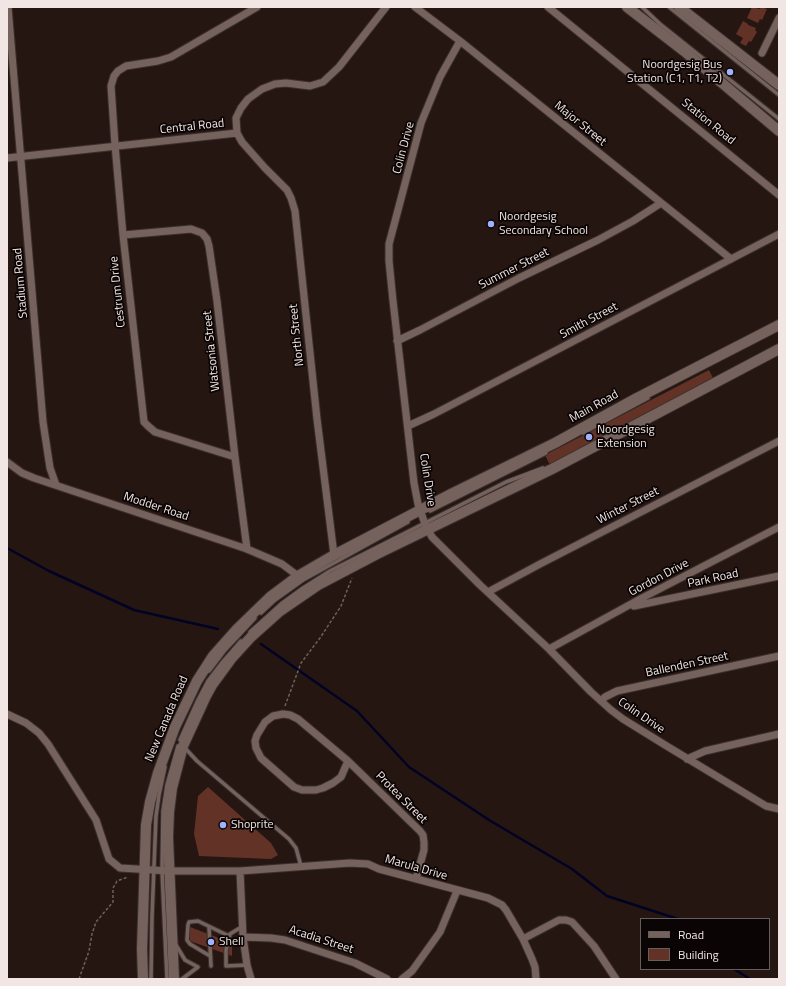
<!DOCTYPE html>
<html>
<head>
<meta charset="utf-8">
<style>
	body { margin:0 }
	#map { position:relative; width:786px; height:986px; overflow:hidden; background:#251612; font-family:"Titillium Web",sans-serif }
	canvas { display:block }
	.frame { position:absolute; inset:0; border:8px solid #f1e6e3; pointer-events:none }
	.legend { position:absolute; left:640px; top:918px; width:130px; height:52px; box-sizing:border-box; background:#0a0404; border:1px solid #665e5d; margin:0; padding:5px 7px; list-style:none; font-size:12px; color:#f1e6e3 }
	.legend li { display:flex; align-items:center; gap:8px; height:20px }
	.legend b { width:20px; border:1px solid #665e5d }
</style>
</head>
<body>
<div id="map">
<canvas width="786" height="986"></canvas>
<div class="frame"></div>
<ul class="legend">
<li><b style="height:5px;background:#75625d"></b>Road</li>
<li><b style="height:11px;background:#633227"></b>Building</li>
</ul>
</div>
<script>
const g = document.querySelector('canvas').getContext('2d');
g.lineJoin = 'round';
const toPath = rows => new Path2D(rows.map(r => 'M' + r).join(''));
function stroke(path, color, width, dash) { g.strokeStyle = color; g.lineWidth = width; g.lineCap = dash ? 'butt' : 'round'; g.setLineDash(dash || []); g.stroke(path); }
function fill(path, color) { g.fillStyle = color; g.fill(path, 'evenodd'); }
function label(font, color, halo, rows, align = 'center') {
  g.font = font + ' "Titillium Web",sans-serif'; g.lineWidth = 3.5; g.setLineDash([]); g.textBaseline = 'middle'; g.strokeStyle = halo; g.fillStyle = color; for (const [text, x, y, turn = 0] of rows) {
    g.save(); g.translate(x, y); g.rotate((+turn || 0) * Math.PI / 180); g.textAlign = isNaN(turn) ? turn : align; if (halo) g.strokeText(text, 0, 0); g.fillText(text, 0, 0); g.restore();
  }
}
stroke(toPath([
	[7,548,49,571,134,610,218,629],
	[261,644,357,711,409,767,489,820,572,869,607,896,678,919],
	[734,969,750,979]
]), '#020224', 2.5);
fill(toPath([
	[752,7,760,9,761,7,767,9,762,20,760,19,758,23,747,18],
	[743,21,748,24,748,25,756,28,755,30,757,32,751,42,749,41,746,46,740,43,743,38,736,34],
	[709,370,713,378,550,465,545,455],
	[208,787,271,843,278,855,271,859,199,856,194,834,198,796],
	[190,927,232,943,232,956,190,941]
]), '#633227');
const service = toPath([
	[642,7,660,24,779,119],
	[669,7,779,95],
	[583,433,648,398],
	[430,511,546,453],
	[261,613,275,600,303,580,408,522],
	[250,632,281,604,303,588,330,571,506,482,543,468],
	[209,671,225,650,255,618],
	[180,740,198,700,208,681,221,664,241,641],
	[184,747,197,761,289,839,296,848,301,866],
	[243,926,230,934,226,950,226,966,247,965],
	[209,927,211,966],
	[176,945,185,960,198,967],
	[210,956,190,944,187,940,188,925,189,922,198,921,229,936],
	[151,979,152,916,156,816,159,795,165,767],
	[167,979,162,871,163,811,167,785,178,746],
	[182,979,198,967]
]);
const minor = toPath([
	[8,7,43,422,50,468,56,485],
	[415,7,460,41,731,259],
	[548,7,779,195],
	[460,41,440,77,421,123,389,244,389,261,393,301,414,483,418,504,425,524,432,537,480,585,549,649,591,692,611,710,623,719,665,745,766,806,779,809],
	[762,53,779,18],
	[7,158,237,133],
	[123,235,191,229,202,233,207,239,209,246,217,301,235,457,247,549],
	[397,341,420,330,519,278,598,240,633,221,661,203],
	[408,426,434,414,779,234],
	[235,457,155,432,148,426,144,422,123,235,115,145,111,86,114,76,118,71,126,66,158,61,171,57,257,7],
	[7,462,22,473,34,478,247,549,282,564,298,576],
	[334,555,317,419,295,211,291,198,287,190,265,168,242,142,237,133,236,118,241,108,248,99,262,89,275,84,286,83,310,86,323,82,339,67,386,7],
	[488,592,540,564,779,441],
	[634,606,779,576],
	[549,649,642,598,779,527],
	[601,701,605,697,617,691,779,656],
	[7,714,26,723,39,733,48,744,96,820,109,859,120,868,169,871,240,871,350,863,368,864,379,869,488,898,502,905,506,910,523,939,532,959,535,967,536,979],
	[283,714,290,715,298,719,348,761,341,777,333,783,323,788,316,790,302,790,294,787,261,758,256,748,255,741,257,735,265,722,273,716,283,714],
	[687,759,705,751,779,734],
	[348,761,420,831,423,835,424,842,424,850,416,879],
	[240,871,243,937,247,965,251,979],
	[243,937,271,938,285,940,355,963,387,979],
	[523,939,559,920,566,920,572,922,594,946,616,979],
	[402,979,412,971,440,932,457,891]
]);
const secondary = toPath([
	[627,7,684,51,779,131],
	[679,7,779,85],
	[143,979,142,949,146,825,150,802,158,773,175,727,197,681,213,656,237,629,270,597,298,576,334,555,451,494,555,443,637,398,779,325],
	[174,979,168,837,169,812,172,788,183,746,206,696,212,685,231,659,251,637,280,611,318,585,379,553,552,469,779,349]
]);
stroke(service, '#3b302f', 5.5);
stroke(minor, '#3b302f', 9);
stroke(secondary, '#3b302f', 12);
stroke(toPath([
	[285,706,301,663,320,638,341,606,352,578],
	[79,979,89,951,92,934,96,922,113,902,113,888,117,881,128,877]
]), '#6e605d', 1.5, [3, 2]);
stroke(service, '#75625d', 3.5);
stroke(minor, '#75625d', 7);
stroke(secondary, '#75625d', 10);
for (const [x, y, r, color] of [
	[730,72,4,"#9fb3fd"],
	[491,224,4,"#9fb3fd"],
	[589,437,4,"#9fb3fd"],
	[223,825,4,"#9fb3fd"],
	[211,942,4,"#9fb3fd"]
]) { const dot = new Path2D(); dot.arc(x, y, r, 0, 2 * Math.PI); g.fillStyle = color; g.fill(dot); stroke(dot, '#0a0404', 1.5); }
label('12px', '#f1e6e3', '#0a0404', [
	["Noordgesig Bus",722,65,"right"],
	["Station (C1, T1, T2)",722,79,"right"],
	["Noordgesig",499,217],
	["Secondary School",499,231],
	["Noordgesig",597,430],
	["Extension",597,444],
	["Shoprite",231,825],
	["Shell",219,942]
], 'left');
label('12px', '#f1e6e3', '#0a0404', [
	["Station Road",708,122,39],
	["Major Street",580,124,39],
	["Central Road",192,127,-6],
	["Colin Drive",404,148,-75],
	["Summer Street",514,269,-27],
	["Stadium Road",21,283,-95],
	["Cestrum Drive",118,292,-96],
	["Smith Street",589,321,-28],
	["North Street",297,335,-96],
	["Watsonia Street",212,351,-96],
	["Main Road",594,407,-29],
	["Colin Drive",427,480,81],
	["Winter Street",628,506,-27],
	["Modder Road",156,507,18],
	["Gordon Drive",659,578,-28],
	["Park Road",713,579,-12],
	["Ballenden Street",687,665,-12],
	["Colin Drive",641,716,34],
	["New Canada Road",167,719,-67],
	["Protea Street",401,798,45],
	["Marula Drive",416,868,16],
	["Acadia Street",321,940,18]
]);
</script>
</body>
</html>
